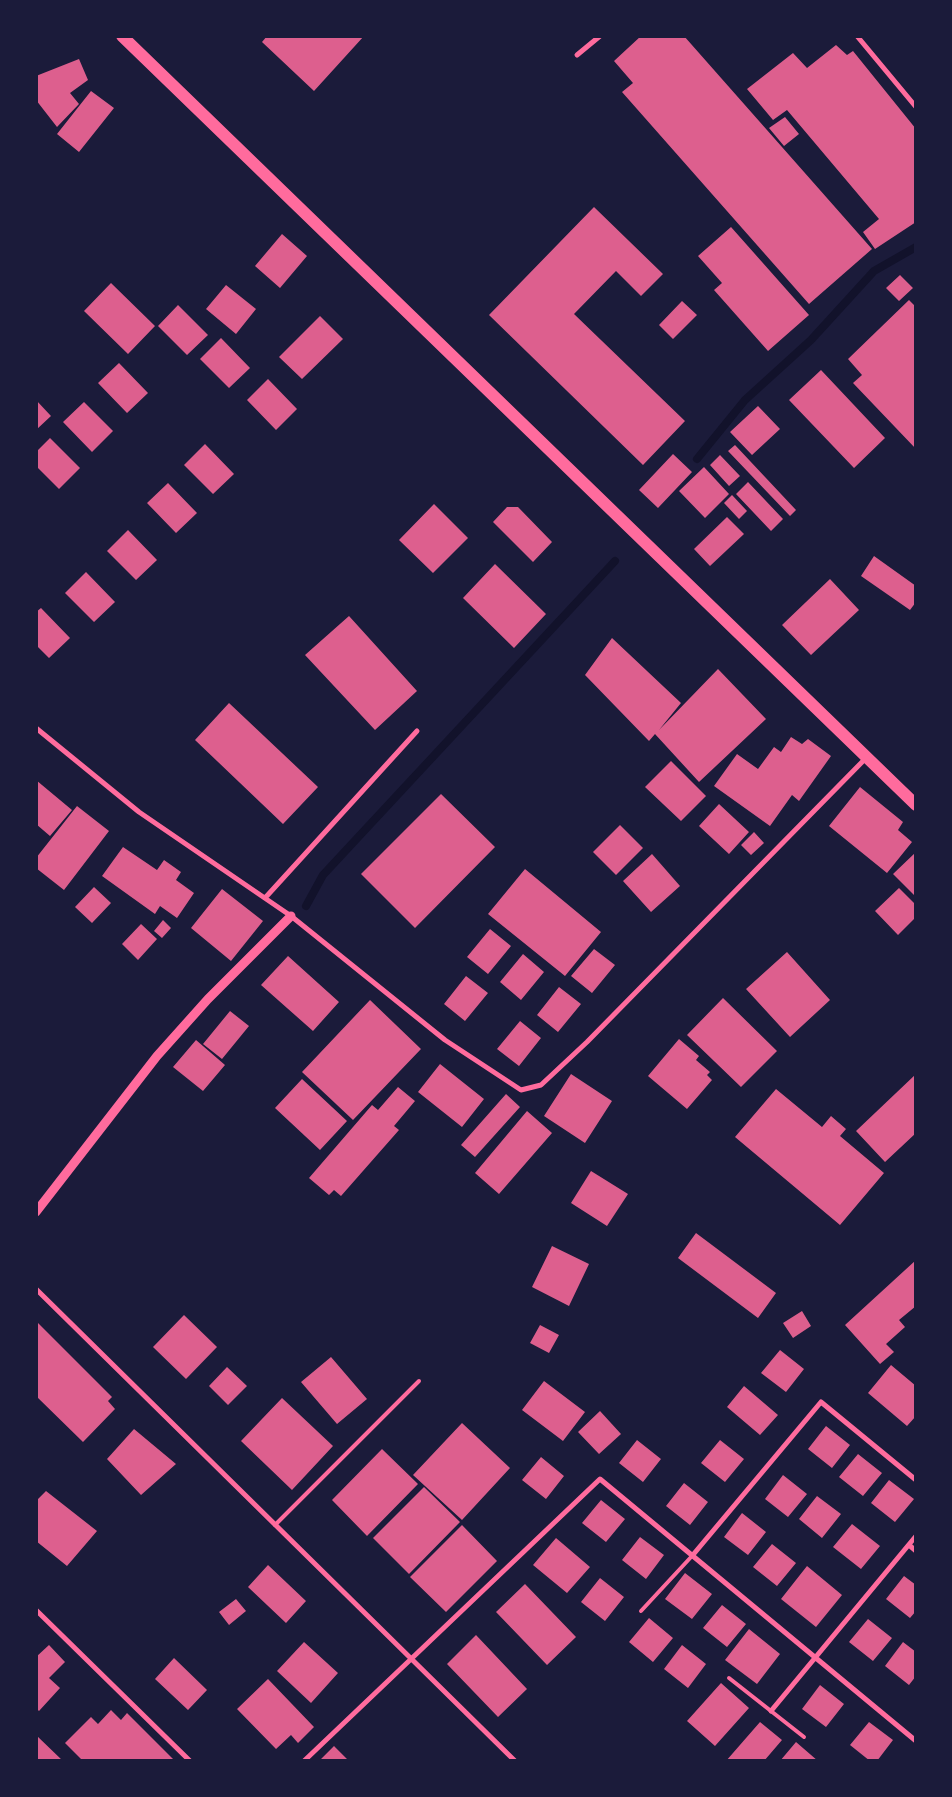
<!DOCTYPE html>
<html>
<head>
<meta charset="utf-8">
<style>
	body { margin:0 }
	#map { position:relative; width:952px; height:1797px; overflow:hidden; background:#1b1b3a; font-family:"Work Sans",sans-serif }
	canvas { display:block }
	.frame { position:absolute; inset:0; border:38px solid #1b1b3a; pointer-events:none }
</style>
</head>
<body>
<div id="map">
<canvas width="952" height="1797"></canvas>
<div class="frame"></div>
</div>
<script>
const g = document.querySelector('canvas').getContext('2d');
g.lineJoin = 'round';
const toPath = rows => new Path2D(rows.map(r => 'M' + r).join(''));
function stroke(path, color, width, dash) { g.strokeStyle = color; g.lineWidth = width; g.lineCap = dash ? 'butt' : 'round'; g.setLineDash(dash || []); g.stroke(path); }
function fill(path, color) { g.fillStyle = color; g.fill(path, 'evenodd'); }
stroke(toPath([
	[697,459,745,400,811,340,874,271,916,247],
	[306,906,323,875,615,561]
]), '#12122b', 8);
fill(toPath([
	[267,36,364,36,314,91,262,42],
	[641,36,684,36,872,249,809,304,622,92,633,83,614,61],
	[836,45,847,55,853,51,916,129,916,222,875,249,863,232,879,219,787,110,773,120,747,89,793,53,807,68],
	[79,59,88,80,70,93,79,104,57,127,36,100,36,76],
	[91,91,114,108,79,152,57,134],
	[785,117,799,134,784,146,769,128],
	[594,207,663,274,641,296,616,271,574,314,685,421,643,465,489,315],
	[731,227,809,315,768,351,714,290,722,283,698,256],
	[282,234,307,256,280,288,255,266],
	[900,275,913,288,899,301,886,288],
	[111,283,155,326,128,354,84,311],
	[226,285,256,309,236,334,206,309],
	[909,300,916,307,916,449,853,383,862,375,848,359],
	[682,301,697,315,673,339,659,325],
	[178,305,208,335,187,355,158,326],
	[320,316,343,339,302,379,279,357],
	[221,338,250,368,229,388,200,359],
	[119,363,148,393,127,413,98,383],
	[821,370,885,438,854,468,789,400],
	[268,379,297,409,276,430,247,400],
	[36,400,51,416,36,430],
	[84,402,113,431,92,452,63,422],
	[758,406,780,429,752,455,730,432],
	[50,438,80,468,59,489,36,466,36,452],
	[205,444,234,474,213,494,184,465],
	[735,445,796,510,790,516,728,451],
	[673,454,692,472,658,508,639,490],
	[720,455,740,476,729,486,710,465],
	[704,467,729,494,705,518,679,491],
	[748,482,783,519,771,531,736,494],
	[168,483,197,513,176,533,147,503],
	[732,495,747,511,739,519,724,503],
	[434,504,468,538,433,573,399,540],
	[507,507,518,507,552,542,533,562,493,522],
	[727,517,744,534,710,566,694,549],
	[128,530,157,560,136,580,107,551],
	[874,556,916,586,916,602,910,610,861,576],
	[495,564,546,614,514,648,463,598],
	[86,572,115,602,94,622,65,593],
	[830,579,859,610,811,655,782,625],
	[41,608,70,638,49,658,36,645,36,612],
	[349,616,417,691,375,730,305,655],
	[612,638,681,703,659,730,718,669,766,719,699,782,655,734,649,741,585,675],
	[229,703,318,787,283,824,195,740],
	[791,737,802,744,808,739,831,756,799,801,792,795,770,826,714,786,737,754,758,769,774,747,781,752],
	[671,761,706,796,681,821,645,787],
	[36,780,72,810,50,836,36,824],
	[860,787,903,822,898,830,912,842,887,873,829,826],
	[441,794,495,847,415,928,361,874],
	[719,804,749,832,729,854,699,826],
	[77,806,109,831,64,890,36,868,36,858],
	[620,825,643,848,616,875,593,852],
	[754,832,764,843,751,855,741,845],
	[123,847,157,870,164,860,181,872,176,880,194,893,177,918,160,906,155,914,102,876],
	[916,852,916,897,893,874],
	[652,854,680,886,651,912,623,881],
	[525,869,601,932,565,976,488,914],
	[94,887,111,903,92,923,75,907],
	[899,888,916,905,916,917,898,935,875,911],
	[222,889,263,921,231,961,191,928],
	[163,920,171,928,162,938,154,931],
	[141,924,157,939,138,960,122,944],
	[490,929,511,946,488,974,467,957],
	[594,949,615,965,592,993,571,976],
	[787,952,830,1000,790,1037,746,989],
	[523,954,544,972,521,1000,500,982],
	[288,956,339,1002,313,1031,261,985],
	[466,976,488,993,465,1021,444,1004],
	[559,987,581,1004,558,1032,537,1015],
	[723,998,777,1051,741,1087,687,1035],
	[370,1000,421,1049,353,1120,302,1072],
	[230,1011,249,1026,222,1059,203,1044],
	[520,1021,541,1038,519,1066,497,1049],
	[679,1039,699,1056,696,1060,710,1072,707,1075,712,1080,687,1109,648,1076],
	[196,1040,225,1065,203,1091,173,1067],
	[440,1064,484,1099,462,1127,418,1092],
	[571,1074,612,1101,585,1143,544,1116],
	[916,1074,916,1133,885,1162,856,1131],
	[302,1079,347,1121,320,1150,275,1108],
	[398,1087,415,1101,394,1126,399,1130,341,1196,334,1190,329,1195,309,1178,372,1105,378,1110],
	[776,1089,822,1127,831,1116,846,1129,840,1136,884,1173,840,1225,735,1137],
	[506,1094,520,1107,475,1157,461,1145],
	[527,1111,552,1133,499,1194,475,1173],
	[591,1171,628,1194,607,1226,571,1203],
	[696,1233,776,1293,758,1318,678,1258],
	[552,1246,589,1264,569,1306,532,1287],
	[916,1260,916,1306,899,1320,905,1327,886,1344,894,1352,880,1364,845,1325],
	[802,1311,811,1326,793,1338,783,1323],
	[184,1315,217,1347,186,1379,153,1347],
	[36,1321,112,1397,108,1401,115,1409,83,1442,36,1396],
	[540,1325,559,1335,549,1353,530,1343],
	[780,1350,804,1369,786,1392,761,1373],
	[331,1357,367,1399,337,1424,301,1382],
	[891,1365,916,1386,916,1416,907,1426,868,1393],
	[227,1367,247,1386,228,1405,209,1386],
	[544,1381,585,1412,563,1441,522,1410],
	[744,1386,778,1415,760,1435,727,1407],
	[282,1398,333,1446,292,1490,241,1441],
	[600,1411,621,1434,599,1454,578,1432],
	[462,1423,510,1468,462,1520,413,1475],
	[826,1426,850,1445,832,1468,808,1449],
	[134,1429,176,1464,141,1495,107,1459],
	[637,1440,661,1459,643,1482,619,1463],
	[720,1440,744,1459,725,1482,701,1463],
	[382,1449,418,1484,367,1536,332,1500],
	[858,1454,882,1473,863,1496,839,1477],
	[541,1457,564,1476,546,1499,522,1480],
	[783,1475,807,1494,788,1517,765,1499],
	[889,1480,914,1499,895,1522,871,1503],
	[684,1483,708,1502,690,1525,666,1506],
	[424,1487,460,1522,409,1574,373,1538],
	[46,1491,97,1531,67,1566,36,1541,36,1501],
	[817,1496,841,1514,822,1538,799,1519],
	[601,1500,625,1519,606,1542,582,1523],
	[742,1513,766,1532,748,1555,724,1537],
	[852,1524,880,1546,861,1569,833,1547],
	[462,1525,497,1561,446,1612,410,1577],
	[640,1537,664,1555,646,1579,622,1560],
	[556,1538,590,1567,567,1593,533,1565],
	[772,1544,796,1563,777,1586,753,1567],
	[268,1565,306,1601,286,1623,248,1587],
	[807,1566,842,1595,816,1627,781,1599],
	[685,1573,712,1594,692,1619,665,1599],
	[904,1576,916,1585,916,1611,910,1618,886,1599],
	[600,1578,624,1597,605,1621,581,1602],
	[525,1584,576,1637,547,1665,496,1612],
	[236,1599,246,1611,229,1625,219,1612],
	[722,1605,746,1624,727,1647,703,1628],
	[649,1618,673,1638,653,1662,629,1642],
	[868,1619,892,1638,873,1661,849,1642],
	[749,1629,780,1654,757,1684,725,1660],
	[476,1635,527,1689,498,1717,447,1664],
	[304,1642,338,1673,311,1703,277,1671],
	[903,1642,916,1652,916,1676,909,1685,885,1666],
	[49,1645,65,1662,49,1678,60,1688,39,1711,36,1708,36,1657],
	[682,1645,706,1664,688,1688,664,1669],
	[174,1658,207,1690,188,1710,155,1679],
	[268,1679,314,1727,298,1743,291,1735,276,1749,237,1709],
	[721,1683,749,1708,715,1746,687,1721],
	[820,1685,844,1704,826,1727,802,1709],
	[111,1710,121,1720,127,1713,175,1761,83,1761,65,1743,91,1717,98,1724],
	[760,1722,782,1740,764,1761,726,1761],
	[869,1722,893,1740,877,1761,870,1761,850,1745],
	[36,1735,63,1761,36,1761],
	[796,1742,818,1761,780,1761],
	[334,1746,349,1761,319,1761]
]), '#dd5f8e');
stroke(toPath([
	[275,1525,419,1381],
	[641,1611,692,1556],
	[729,1678,804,1737]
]), '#ff6b9d', 4);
stroke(toPath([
	[857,36,916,107],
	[577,55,600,36],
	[36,728,139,812,291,916,445,1040,521,1090,541,1085,587,1042,866,758],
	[265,898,417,731],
	[36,1289,515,1761],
	[909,1545,916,1551],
	[692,1556,821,1402,916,1480],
	[36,1610,190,1761],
	[771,1711,916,1536],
	[304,1761,600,1479,916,1741]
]), '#ff6b9d', 5);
stroke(toPath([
	[36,1212,157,1056,208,999,291,916]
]), '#ff6b9d', 9);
stroke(toPath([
	[122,36,916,805]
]), '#ff6b9d', 12);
</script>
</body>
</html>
